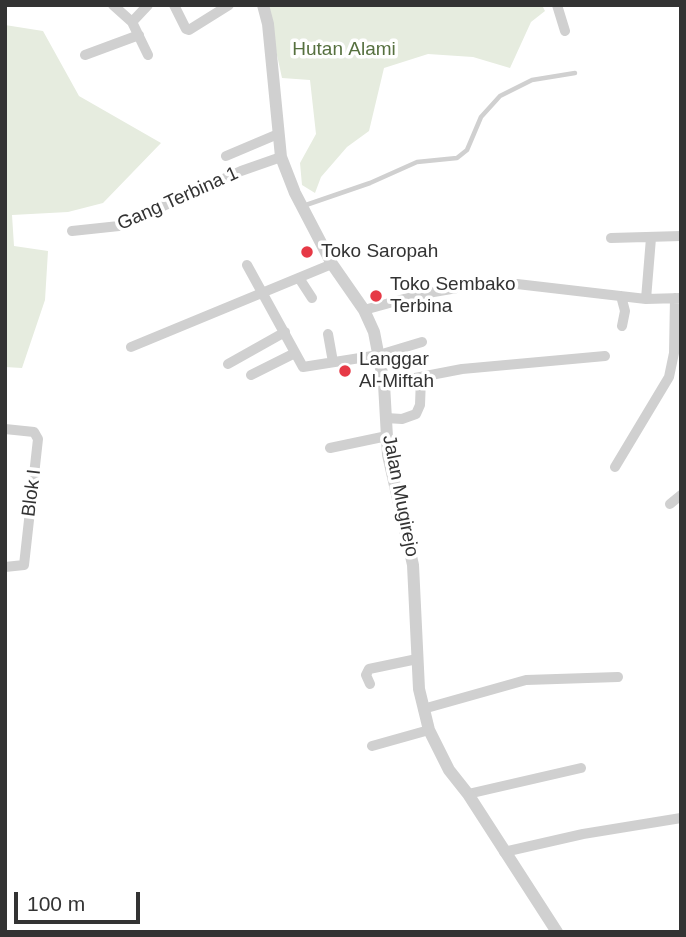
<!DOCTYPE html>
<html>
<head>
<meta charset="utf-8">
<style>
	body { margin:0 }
	#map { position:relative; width:686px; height:937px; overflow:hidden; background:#fff; font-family:Helvetica,sans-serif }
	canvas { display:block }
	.frame { position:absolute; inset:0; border:7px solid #333; pointer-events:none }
	.scale { position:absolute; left:14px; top:892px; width:126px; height:32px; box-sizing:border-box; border:4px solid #333; border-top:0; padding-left:9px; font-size:21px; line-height:24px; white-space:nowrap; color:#333; -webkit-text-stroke:5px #fff; paint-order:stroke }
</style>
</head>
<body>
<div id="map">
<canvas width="686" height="937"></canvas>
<div class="frame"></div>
<div class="scale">100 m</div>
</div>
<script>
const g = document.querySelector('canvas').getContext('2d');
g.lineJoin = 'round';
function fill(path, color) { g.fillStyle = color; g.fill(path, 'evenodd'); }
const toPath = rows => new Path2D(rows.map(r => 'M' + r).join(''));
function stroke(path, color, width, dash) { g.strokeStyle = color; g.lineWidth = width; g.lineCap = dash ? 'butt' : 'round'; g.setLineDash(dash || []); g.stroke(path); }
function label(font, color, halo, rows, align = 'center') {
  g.font = font + ' Helvetica,sans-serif'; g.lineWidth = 7; g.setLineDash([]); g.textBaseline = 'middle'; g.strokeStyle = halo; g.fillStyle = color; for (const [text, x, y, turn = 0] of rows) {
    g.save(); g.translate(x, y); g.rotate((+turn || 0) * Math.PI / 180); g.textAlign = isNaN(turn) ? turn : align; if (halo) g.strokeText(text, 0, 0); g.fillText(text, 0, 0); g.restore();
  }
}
fill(toPath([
	[266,5,542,5,545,11,531,22,510,68,473,57,428,54,384,68,369,131,347,147,321,177,315,193,302,185,300,163,316,134,310,80,282,78],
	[5,25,43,31,79,96,161,143,103,203,68,212,12,215,14,246,48,251,45,300,22,368,5,367]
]), '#e6ecdf');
stroke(toPath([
	[303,206,370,183,417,162,457,158,467,150,481,117,500,96,532,80,575,73]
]), '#d0d0d0', 4.5);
stroke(toPath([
	[113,5,132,22,148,5],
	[174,5,186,29,189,30,229,5],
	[557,5,565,31],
	[132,22,148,55],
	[85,55,139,35],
	[226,156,278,134],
	[72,231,119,226,241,171,281,157],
	[611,238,681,236],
	[247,265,303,367,379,355,422,342],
	[299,278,312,298],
	[621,296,625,311,622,326],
	[646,299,651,238],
	[364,310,422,294,480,284,517,284,646,299,681,298],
	[328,334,333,362],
	[131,347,332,264],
	[228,364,285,332],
	[251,375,295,353],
	[384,384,462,369,605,356],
	[386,418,402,419,416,414,420,405,421,378],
	[5,429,34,432,38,439,24,565,5,567],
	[330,448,387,436],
	[615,467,669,377,674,353,675,298],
	[670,504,681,495],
	[370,684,366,675,369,669,417,659],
	[423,709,526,680,618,677],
	[372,746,429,730],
	[468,794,581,768],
	[504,852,583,834,681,818]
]), '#d0d0d0', 10);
stroke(toPath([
	[263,5,268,24,281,157,295,193,332,264,364,310,374,332,384,384,388,455,413,565,419,689,429,730,449,770,468,794,557,932]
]), '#d0d0d0', 12);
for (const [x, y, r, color] of [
	[307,252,7,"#e63946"],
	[376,296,7,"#e63946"],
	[345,371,7,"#e63946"]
]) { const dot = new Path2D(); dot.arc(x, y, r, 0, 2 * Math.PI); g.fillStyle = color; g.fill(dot); stroke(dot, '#fff', 2.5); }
label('19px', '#56703f', '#fff', [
	["Hutan Alami",344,50]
]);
label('19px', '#333', '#fff', [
	["Gang Terbina 1",178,199,-24],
	["Blok I",32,493,-83],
	["Jalan Mugirejo",400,496,79]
]);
label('19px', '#333', '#fff', [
	["Toko Saropah",321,252],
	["Toko Sembako",390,285],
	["Terbina",390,307],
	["Langgar",359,360],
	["Al-Miftah",359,382]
], 'left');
</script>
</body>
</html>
